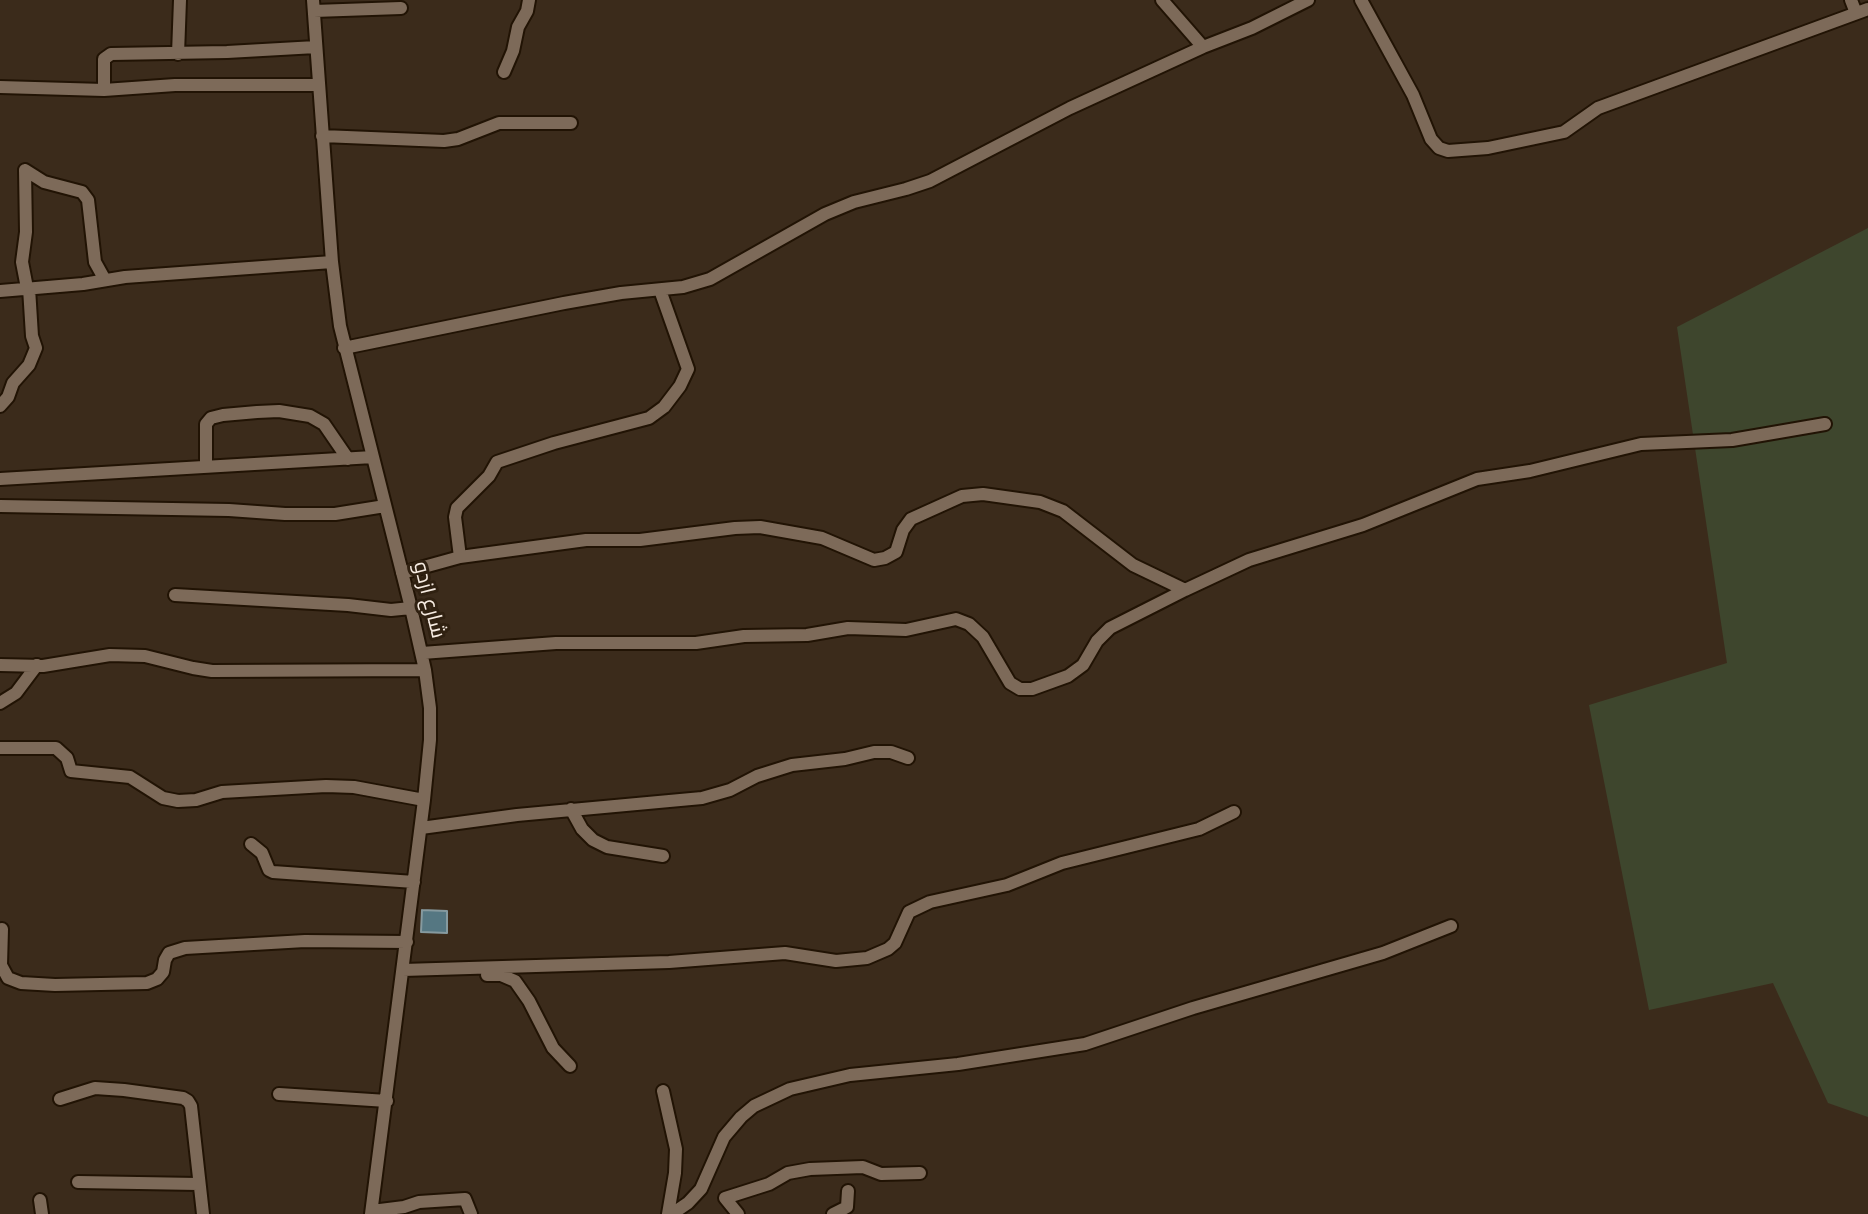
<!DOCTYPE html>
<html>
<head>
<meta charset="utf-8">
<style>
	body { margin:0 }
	canvas { display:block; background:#3b2b1b }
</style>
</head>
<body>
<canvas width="1868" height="1214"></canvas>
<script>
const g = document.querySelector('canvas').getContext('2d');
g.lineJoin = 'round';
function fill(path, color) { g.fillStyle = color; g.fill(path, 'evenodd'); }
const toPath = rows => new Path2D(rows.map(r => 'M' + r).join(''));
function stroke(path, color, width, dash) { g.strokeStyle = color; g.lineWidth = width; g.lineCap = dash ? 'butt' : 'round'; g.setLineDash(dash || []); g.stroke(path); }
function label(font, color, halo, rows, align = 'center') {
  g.font = font + ' "IBM Plex Serif",Cairo,serif'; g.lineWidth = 6; g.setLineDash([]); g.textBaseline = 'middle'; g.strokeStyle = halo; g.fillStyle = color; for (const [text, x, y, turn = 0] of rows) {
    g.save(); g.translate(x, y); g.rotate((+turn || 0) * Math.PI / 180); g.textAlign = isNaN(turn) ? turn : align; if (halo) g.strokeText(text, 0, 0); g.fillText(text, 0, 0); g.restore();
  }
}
fill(toPath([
	[1868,228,1868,1117,1828,1103,1773,983,1649,1010,1589,705,1727,663,1677,327]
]), '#3e462d');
const water = toPath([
	[422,910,447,911,447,933,421,932,422,910]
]);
fill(water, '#557782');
stroke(water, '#869a9f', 2);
const minor = toPath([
	[313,0,332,262,340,326,411,608,425,670,430,708,430,740,424,800,371,1214],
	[1162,0,1203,47],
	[1361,0,1413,95,1431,139,1439,148,1448,151,1488,148,1564,132,1598,108,1868,9],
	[1851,0,1856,13],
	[314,11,401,8],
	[178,54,180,0],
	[504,72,513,51,518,27,527,11,529,0],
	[0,87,104,90,175,85,319,85],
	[104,90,104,59,111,54,227,52,316,47],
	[322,136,444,141,458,139,499,123,571,123],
	[25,170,44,182,82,192,88,200,95,262,105,280],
	[25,170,26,232,22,262,27,288],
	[0,291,83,284,125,277,332,262],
	[344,348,564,303,621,293,683,287,710,279,825,214,854,202,906,189,930,181,1070,108,1203,47,1252,28,1308,0],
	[0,406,8,397,13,383,29,365,36,348,32,336,29,288],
	[206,466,206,424,211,418,223,415,257,412,279,411,310,416,324,424,348,459],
	[0,479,373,457],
	[0,506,229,510,285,514,335,514,385,506],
	[460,557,455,517,457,508,489,476,497,462,554,443,649,418,664,407,680,386,688,369,660,290],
	[402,573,460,557,586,540,640,540,735,528,760,527,822,538,874,560,885,558,896,552,903,530,911,519,962,496,983,494,1040,502,1063,511,1133,565,1185,590],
	[175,595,348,605,391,610,411,608],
	[422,653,556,643,696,643,744,636,807,635,848,628,906,630,956,619,969,624,983,637,1010,683,1020,689,1032,689,1068,676,1083,665,1097,641,1110,628,1185,590,1249,560,1363,525,1477,479,1530,471,1641,444,1732,440,1825,424],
	[0,665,43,666,110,655,145,656,193,668,212,671,425,670],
	[0,703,16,693,37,665],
	[0,748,56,748,67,758,71,771,130,777,163,798,178,801,196,800,222,792,326,786,354,787,424,800],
	[571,809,582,829,593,840,607,847,663,856],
	[421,828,517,815,702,798,730,790,757,776,792,765,845,759,874,752,891,752,908,758],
	[251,844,262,853,269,870,273,872,414,882],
	[2,929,1,965,8,978,21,983,55,985,147,983,157,979,163,972,165,960,169,953,185,948,305,941,407,942],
	[403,970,669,962,785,953,836,961,867,958,888,949,895,943,909,912,930,902,1007,885,1062,863,1199,829,1234,812],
	[487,975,501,975,515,981,529,1001,553,1048,570,1066],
	[663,1091,676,1149,675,1173,668,1214],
	[279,1094,387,1101],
	[60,1099,95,1088,124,1090,183,1098,188,1101,191,1106,203,1214],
	[78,1182,198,1184],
	[40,1200,42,1214],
	[372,1211,404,1207,419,1202,465,1199,471,1214],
	[672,1214,688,1203,701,1189,724,1137,741,1117,754,1106,790,1089,850,1075,958,1064,1085,1044,1193,1008,1383,953,1451,926],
	[738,1214,725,1198,769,1184,788,1173,810,1169,863,1167,881,1174,920,1173],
	[833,1214,847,1207,848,1191]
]);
stroke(minor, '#211304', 16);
stroke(minor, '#7d6a59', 12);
label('21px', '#f7ece2', '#302111', [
	["شارع ازدو",429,600,76]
]);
</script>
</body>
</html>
